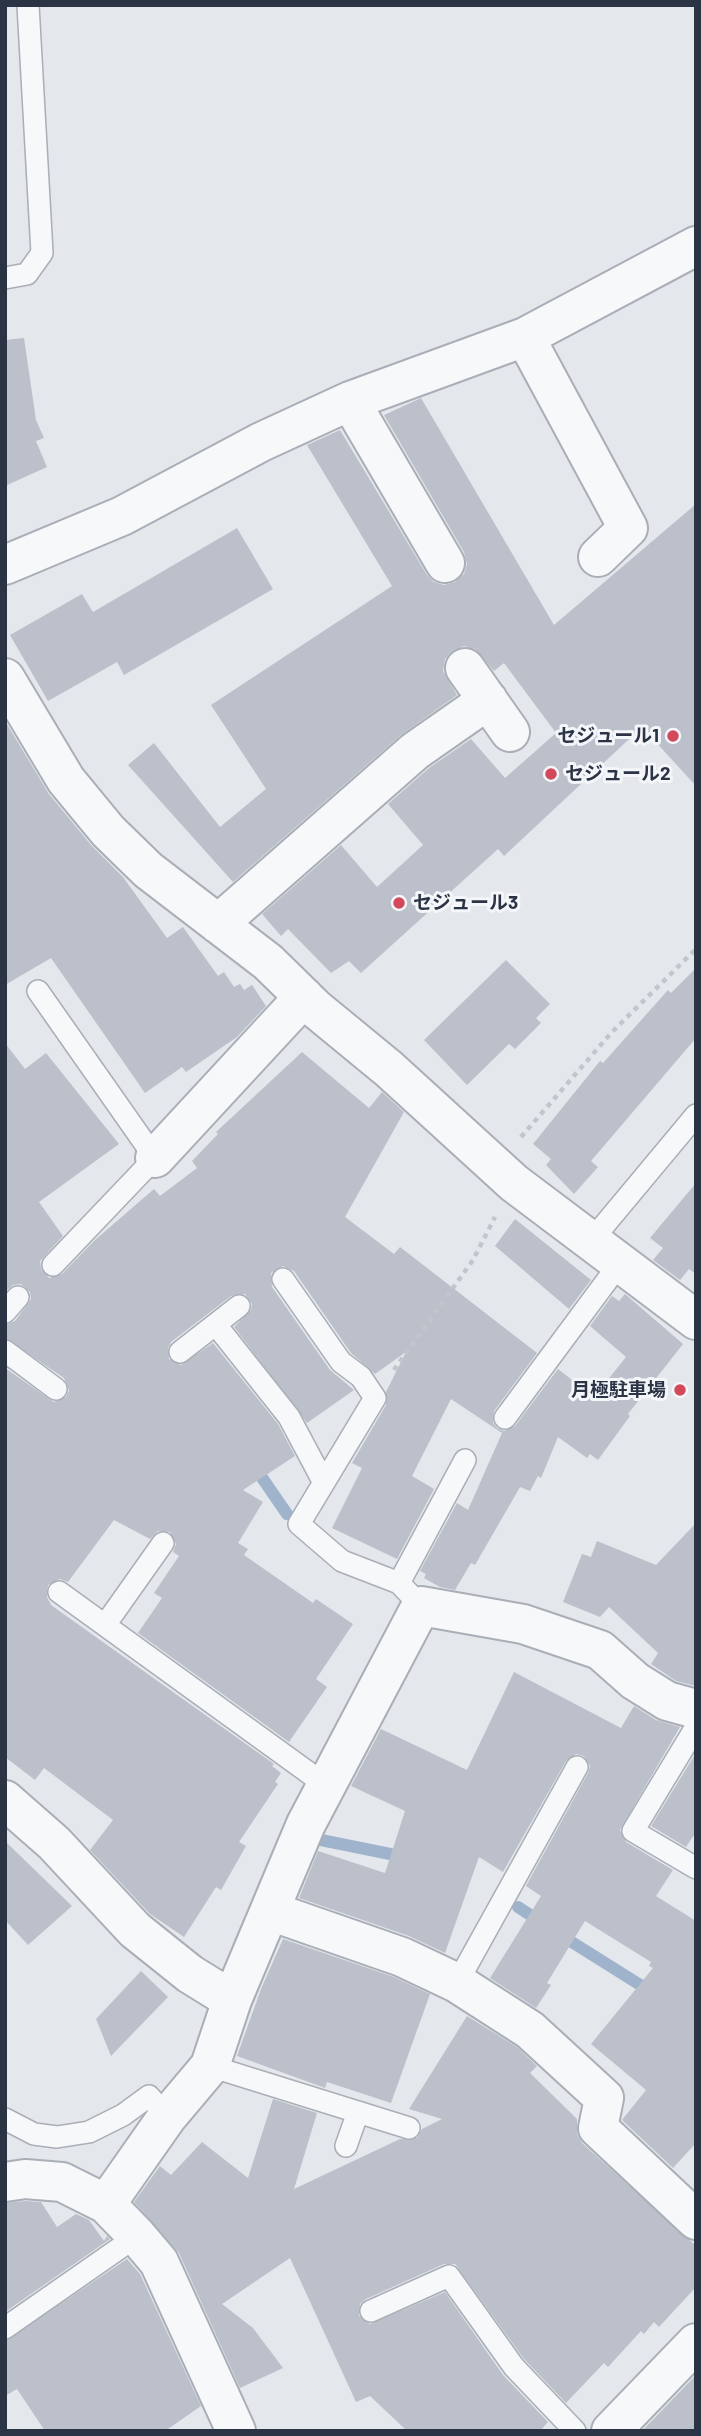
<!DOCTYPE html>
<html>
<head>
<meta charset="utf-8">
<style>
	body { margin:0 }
	#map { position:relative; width:701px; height:2436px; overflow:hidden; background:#e4e7ec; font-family:Barlow,sans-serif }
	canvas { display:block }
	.frame { position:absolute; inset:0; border:7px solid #2b3445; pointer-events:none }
</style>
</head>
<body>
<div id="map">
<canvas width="701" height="2436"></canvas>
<div class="frame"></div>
</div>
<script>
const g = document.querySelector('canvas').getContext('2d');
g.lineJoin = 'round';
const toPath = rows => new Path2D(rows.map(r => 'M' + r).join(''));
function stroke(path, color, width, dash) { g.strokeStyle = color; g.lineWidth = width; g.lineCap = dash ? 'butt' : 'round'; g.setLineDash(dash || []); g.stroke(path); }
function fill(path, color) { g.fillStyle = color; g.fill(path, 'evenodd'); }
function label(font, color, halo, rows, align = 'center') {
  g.font = font + ' Barlow,"Noto Sans JP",sans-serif'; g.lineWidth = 6; g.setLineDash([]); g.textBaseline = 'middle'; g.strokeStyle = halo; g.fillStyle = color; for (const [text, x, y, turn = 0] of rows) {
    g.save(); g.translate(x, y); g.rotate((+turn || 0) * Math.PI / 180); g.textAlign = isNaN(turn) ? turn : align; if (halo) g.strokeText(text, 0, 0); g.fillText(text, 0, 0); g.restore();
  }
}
stroke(toPath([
	[254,1466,287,1514],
	[316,1839,405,1857],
	[518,1907,544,1924],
	[559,1934,653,1993]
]), '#9fb4cc', 12);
fill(toPath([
	[24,338,36,420,44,438,36,441,47,467,5,486,5,340],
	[421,398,554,625,696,504,696,786,642,727,504,856,498,849,361,973,349,961,331,973,288,929,281,936,262,914,341,845,377,887,423,845,388,804,429,768,471,739,505,778,556,733,504,663,494,671,475,649,464,646,452,651,445,659,443,671,457,695,401,735,233,882,128,765,154,743,220,827,266,789,211,705,392,586,307,445,340,430,427,575,434,582,444,585,455,582,464,574,467,564,464,552,384,415],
	[237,528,273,589,124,675,117,662,48,701,10,635,82,594,93,612],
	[5,721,49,794,91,845,123,877,167,938,183,927,218,976,224,972,234,987,240,984,244,990,252,985,266,1006,237,1037,186,1072,182,1067,145,1093,51,958,5,985],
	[506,960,550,1004,536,1018,541,1023,515,1049,509,1044,467,1085,424,1040],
	[696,968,696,1038,591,1161,598,1167,574,1194,546,1165,551,1159,533,1144,600,1061,603,1063,668,990,671,993],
	[5,1043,25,1069,46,1053,119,1144,39,1202,63,1236,40,1261,41,1269,49,1278,62,1274,95,1240,154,1189,160,1196,197,1168,192,1161,218,1134,216,1132,302,1052,369,1108,382,1092,404,1112,345,1217,394,1254,400,1247,537,1353,494,1411,493,1423,497,1428,504,1431,515,1426,558,1369,594,1397,626,1357,590,1326,612,1296,619,1301,625,1294,683,1344,628,1414,630,1416,598,1460,590,1454,587,1458,558,1437,541,1478,538,1476,530,1491,520,1487,475,1565,471,1563,455,1590,440,1587,424,1578,426,1574,420,1571,457,1503,468,1510,502,1433,451,1399,412,1476,434,1489,397,1559,332,1528,362,1468,352,1463,386,1405,386,1392,406,1352,375,1374,351,1353,294,1271,283,1266,271,1273,272,1287,330,1370,354,1390,307,1423,234,1327,251,1310,252,1304,245,1294,231,1296,171,1342,168,1348,169,1359,181,1365,213,1343,278,1424,295,1456,243,1490,263,1502,238,1543,248,1549,244,1555,313,1603,316,1599,353,1624,316,1679,327,1687,289,1742,138,1633,162,1598,154,1593,179,1556,173,1552,176,1544,170,1532,158,1531,150,1539,114,1520,68,1582,60,1579,48,1585,47,1597,51,1605,274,1764,272,1766,281,1773,275,1782,278,1784,239,1842,246,1846,221,1890,216,1887,184,1937,150,1914,90,1850,113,1820,44,1768,35,1780,5,1757,5,1368,54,1402,66,1397,69,1390,64,1378,5,1338,5,1325,15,1321,31,1299,30,1292,21,1284,13,1285,5,1292],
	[696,1183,696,1274,689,1269,680,1280,653,1260,663,1248,650,1238],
	[515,1219,591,1280,569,1309,495,1246],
	[696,1523,696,1686,676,1681,651,1664,658,1653,609,1607,600,1617,563,1602,582,1554,591,1557,597,1541,656,1565],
	[514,1672,621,1728,634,1706,656,1720,680,1727,620,1830,626,1842,673,1870,656,1896,696,1921,696,2143,673,2168,622,2120,646,2090,591,2044,653,1968,649,1966,651,1962,585,1921,547,1983,551,1985,536,2008,490,1978,541,1896,526,1886,588,1773,590,1766,584,1756,576,1754,566,1761,503,1872,479,1857,445,1953,409,1936,299,1898,318,1851,385,1873,405,1811,351,1786,381,1729,467,1770],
	[696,1753,696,1832,686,1847,651,1826],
	[5,1841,72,1906,28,1945,5,1920],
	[283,1939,394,1977,430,1994,391,2103,327,2082,325,2088,237,2056,261,1989],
	[141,1971,168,1997,111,2056,96,2019],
	[467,2016,517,2047,537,2066,530,2073,577,2119,577,2134,583,2144,696,2246,696,2287,659,2327,654,2322,644,2334,641,2331,608,2367,604,2363,566,2403,524,2359,455,2264,444,2264,366,2299,360,2304,359,2316,370,2324,445,2292,503,2375,548,2422,540,2431,407,2431,370,2396,356,2402,290,2258,222,2304,253,2328,283,2368,240,2388,179,2253,134,2202,160,2166,171,2175,202,2142,248,2178,273,2099,317,2113,294,2189,400,2139,417,2138,422,2129,442,2119,409,2109],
	[25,2201,41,2202,57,2227,76,2214,89,2220,104,2241,107,2236,110,2239,5,2312,5,2203],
	[127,2259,140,2274,201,2406,165,2431,45,2431,17,2389,5,2396,5,2341],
	[696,2375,696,2431,642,2431]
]), '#bbc0ca');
const lane = toPath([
	[5,278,27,274,42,253,28,5],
	[38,991,155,1158,53,1265],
	[591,1241,696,1115],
	[283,1279,341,1362,361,1377,375,1398,299,1524,342,1561,399,1583,421,1606],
	[5,1312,18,1297],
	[216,1325,289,1417,323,1481],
	[5,1351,56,1389],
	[180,1352,239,1306],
	[505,1418,620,1263],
	[399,1583,465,1460],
	[59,1592,327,1786],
	[105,1625,163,1543],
	[696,1727,633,1831,696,1868],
	[457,1983,577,1767],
	[210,2066,409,2128],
	[5,2119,34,2134,57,2137,89,2132,123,2115,149,2096,167,2117],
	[346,2146,358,2112],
	[371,2311,449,2276,514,2367,575,2431],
	[5,2328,137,2236]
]);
const street = toPath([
	[525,337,628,528,598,557],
	[350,401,445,563],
	[5,565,122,516,261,442,350,401,525,337,696,246],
	[465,668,510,732],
	[5,678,66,780,108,831,148,870,268,962,316,1009,389,1069,514,1183,696,1320],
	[218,924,415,751,488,700],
	[155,1158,304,997],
	[5,1800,54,1843,135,1930,190,1974,232,2000],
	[270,1911,402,1957,457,1983,530,2030,604,2098,598,2128,696,2220],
	[5,2182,25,2179,62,2182,106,2204,137,2236,159,2262,236,2431],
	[106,2204,167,2117,210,2066,232,2000,306,1824,421,1606,523,1624,600,1650,635,1681,667,1701,696,1709],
	[611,2431,696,2343]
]);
stroke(lane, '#a9aeb7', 24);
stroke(street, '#a9aeb7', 42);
stroke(toPath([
	[521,1137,612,1032,696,949],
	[394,1370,473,1260,495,1217]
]), '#c2c5cb', 4.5, [5, 5]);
stroke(lane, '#f7f8fa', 21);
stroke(street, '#f7f8fa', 38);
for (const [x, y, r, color] of [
	[673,736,7,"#d1495b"],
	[551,774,7,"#d1495b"],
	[399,903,7,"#d1495b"],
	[680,1390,7,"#d1495b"]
]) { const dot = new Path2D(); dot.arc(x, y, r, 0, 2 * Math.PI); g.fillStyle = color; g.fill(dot); stroke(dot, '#f4f6f9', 2.5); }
label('bold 19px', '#2b3445', '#f4f6f9', [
	["セジュール1",659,736],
	["セジュール2",565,774,"left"],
	["セジュール3",413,903,"left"],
	["月極駐車場",666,1390]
], 'right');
</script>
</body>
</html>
